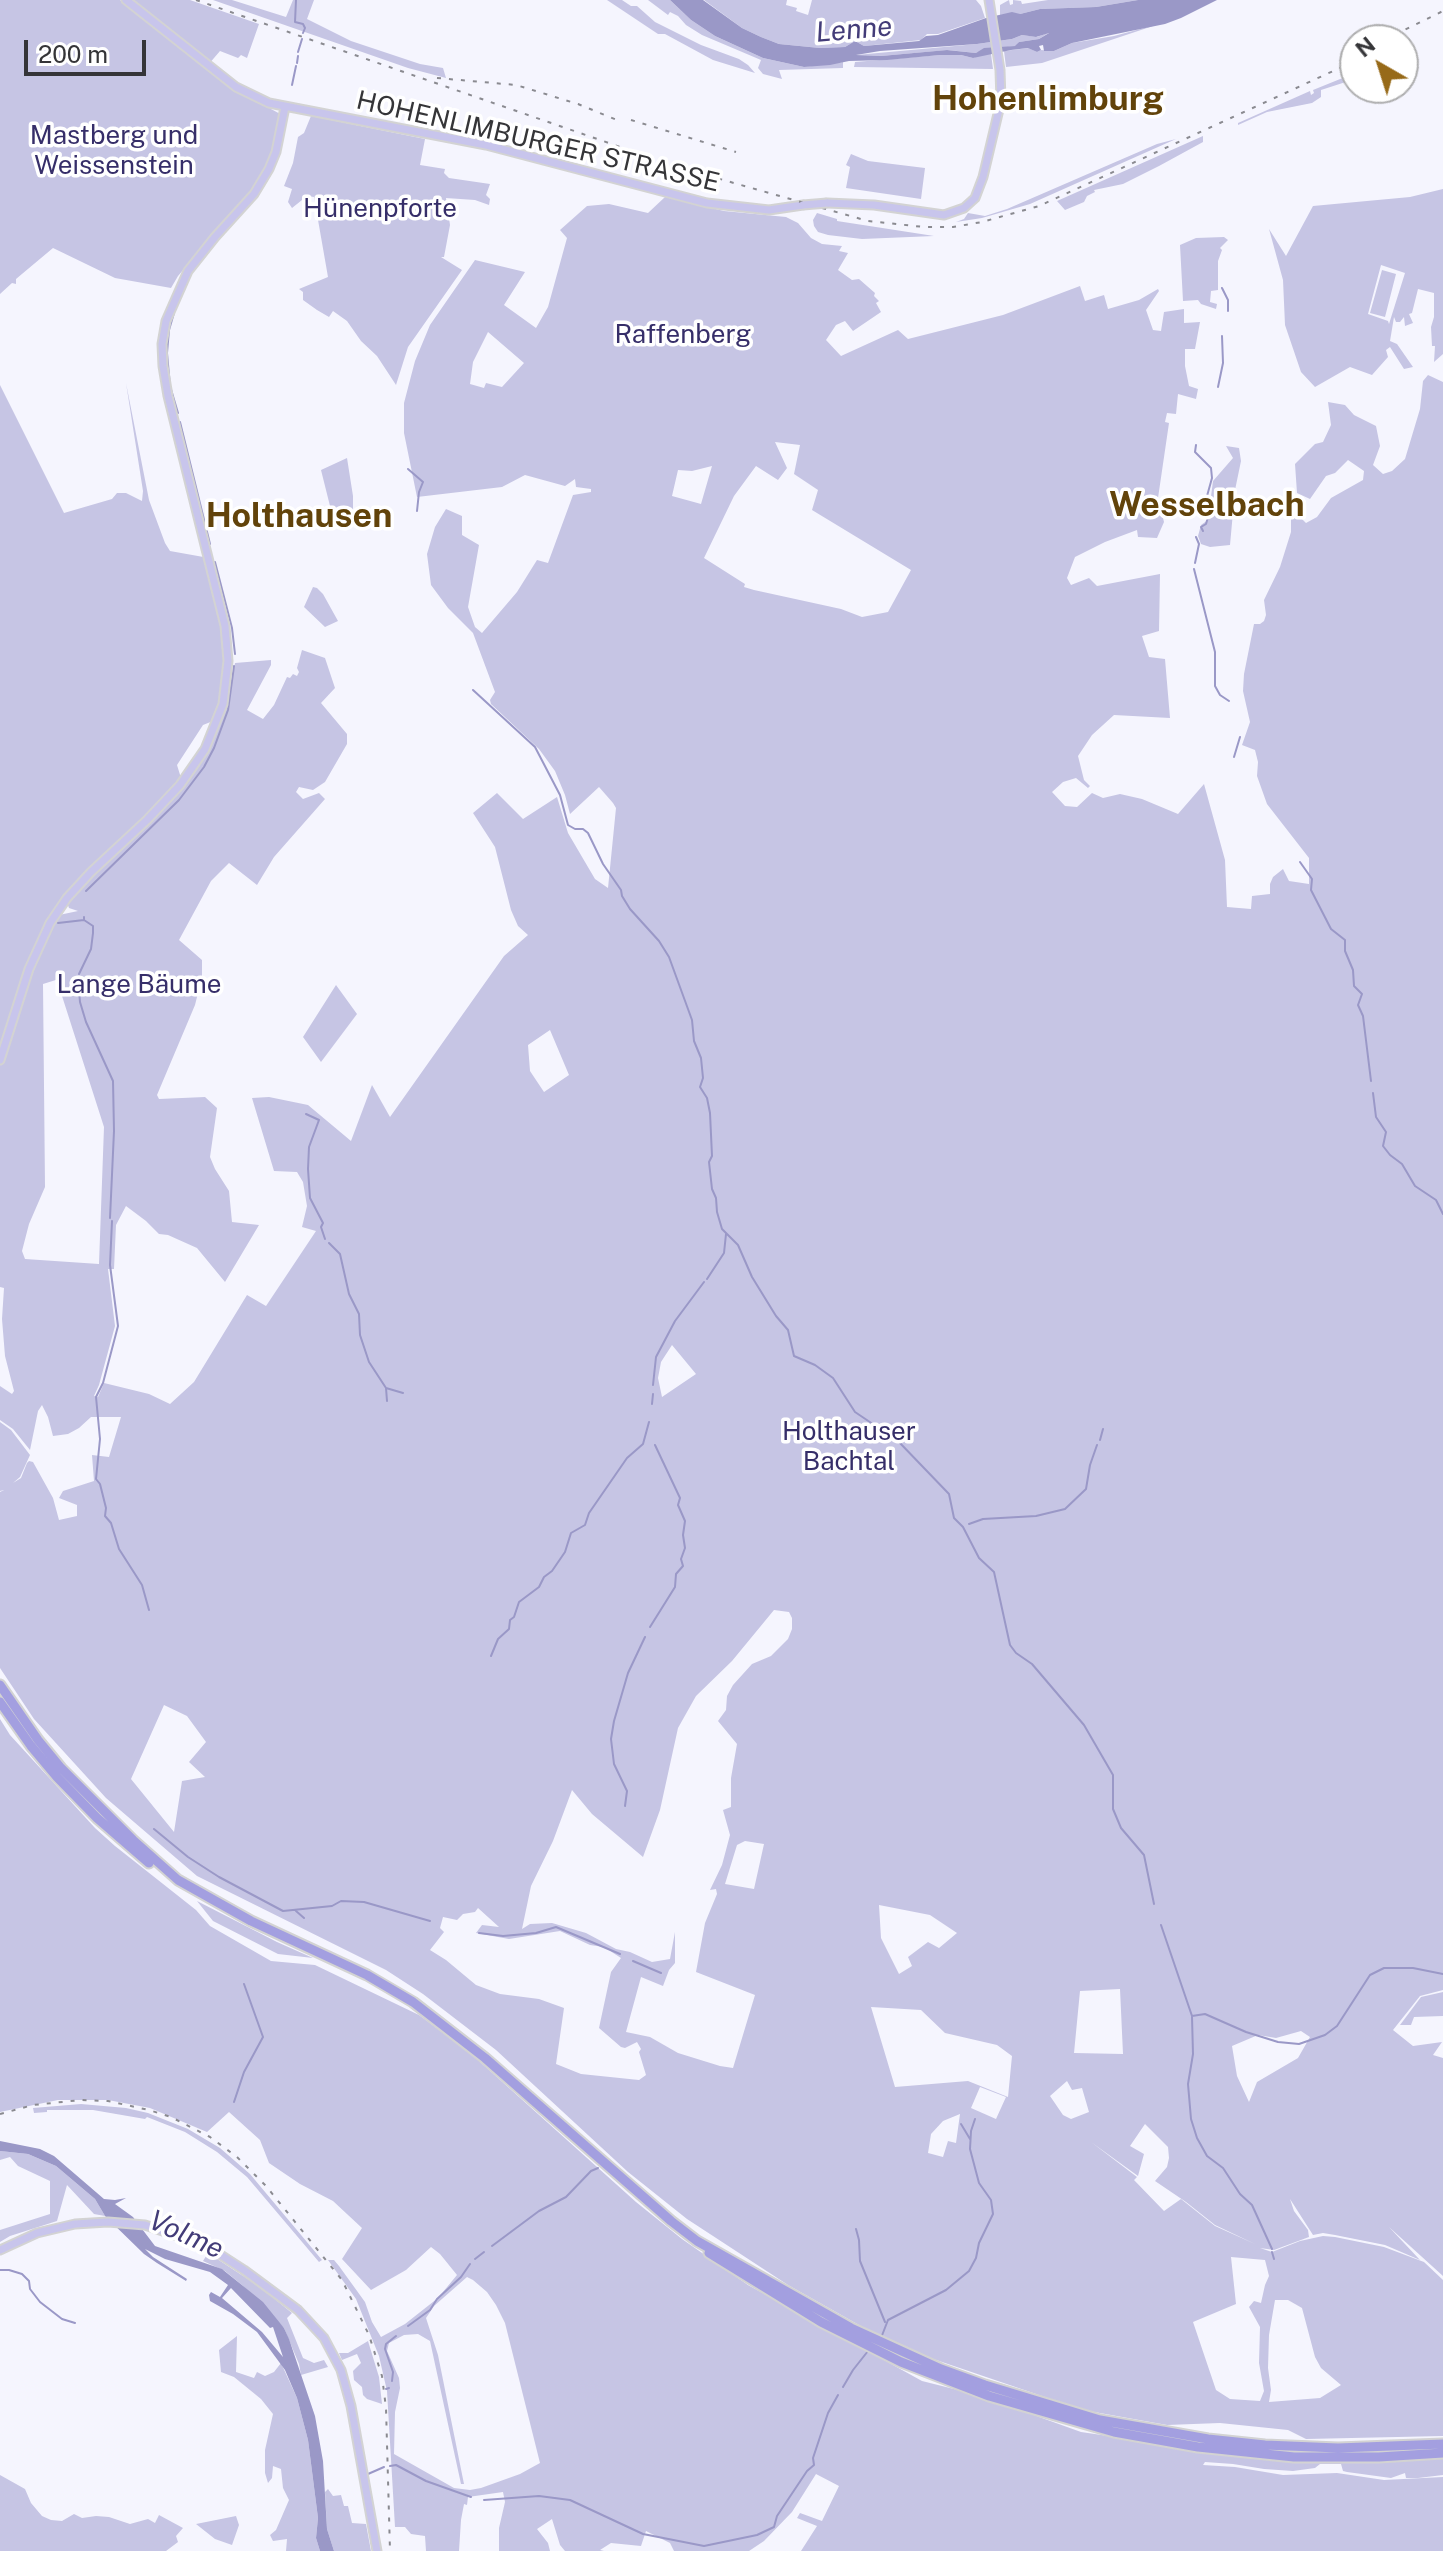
<!DOCTYPE html>
<html>
<head>
<meta charset="utf-8">
<style>
	body { margin:0 }
	#map { position:relative; width:1443px; height:2551px; overflow:hidden; background:#f5f5fe; font-family:"Public Sans",sans-serif }
	canvas { display:block }
	.north { position:absolute; left:1339px; top:24px; width:80px; height:80px; box-sizing:border-box; background:#fff; border:2px solid #aeaeaf; border-radius:50%; rotate:321deg; font-size:22px; font-weight:700; line-height:32px; text-align:center; color:#353538 }
	.north::after { content:''; display:block; margin:auto; width:28px; height:36px; background:#976a19; clip-path:polygon(50% 0,100% 100%,50% 72%,0 100%) }
	.scale { position:absolute; left:24px; top:40px; width:122px; height:36px; box-sizing:border-box; border:4px solid #353538; border-top:0; padding-left:10px; font-size:24px; line-height:28px; white-space:nowrap; color:#353538; -webkit-text-stroke:6px #fff; paint-order:stroke }
</style>
</head>
<body>
<div id="map">
<canvas width="1443" height="2551"></canvas>
<div class="north">N</div>
<div class="scale">200 m</div>
</div>
<script>
const g = document.querySelector('canvas').getContext('2d');
g.lineJoin = 'round';
function fill(path, color) { g.fillStyle = color; g.fill(path, 'evenodd'); }
const toPath = rows => new Path2D(rows.map(r => 'M' + r).join(''));
function stroke(path, color, width, dash) { g.strokeStyle = color; g.lineWidth = width; g.lineCap = dash ? 'butt' : 'round'; g.setLineDash(dash || []); g.stroke(path); }
function label(font, color, halo, rows, align = 'center') {
  g.font = font + ' "Public Sans",sans-serif'; g.lineWidth = 7; g.setLineDash([]); g.textBaseline = 'middle'; g.strokeStyle = halo; g.fillStyle = color; for (const [text, x, y, turn = 0] of rows) {
    g.save(); g.translate(x, y); g.rotate((+turn || 0) * Math.PI / 180); g.textAlign = isNaN(turn) ? turn : align; if (halo) g.strokeText(text, 0, 0); g.fillText(text, 0, 0); g.restore();
  }
}
fill(toPath([
	[0,0,120,0,169,35,217,76,249,97,282,115,269,158,258,182,178,276,171,288,115,278,53,248,16,279,16,284,12,283,0,294],
	[129,0,190,0,259,24,247,58,241,55,238,58,220,51,208,65],
	[213,0,232,0,286,17,293,0,314,0,307,19,351,41,420,64,443,68,446,78,408,68],
	[607,0,622,0,631,6,637,6,655,22,701,45,739,59,748,65,755,73,713,60,665,34,658,34],
	[648,0,670,0,691,20,715,36,763,58,804,67,843,62,843,68,779,70,782,79,763,74,758,68,761,60,702,35,686,25,678,16,670,12,668,15],
	[704,0,787,0,786,5,797,8,796,11,808,15,812,0,976,0,981,6,985,18,938,34,927,34,921,40,864,46,855,41,845,47,820,48,779,44,761,37,742,28],
	[1009,0,1010,5,1013,4,1013,0,1021,1,1022,4,1048,0,1138,0,1096,7,1040,9,1020,14,1000,15,1000,5],
	[1159,24,1042,63,1006,67,1004,51,1029,48,1037,52,1041,50,1054,51,1072,43,1114,36],
	[1050,32,1039,39,1019,42,1016,46,991,49,976,53,948,50,881,56,856,55,977,44,1012,39,1022,35,1037,37],
	[983,54,991,54,993,69,854,67,855,62,940,55,961,55,973,58],
	[1355,73,1355,79,1321,90,1321,97,1312,103,1267,112,1238,125,1238,123,1310,91,1311,95,1314,93,1313,90],
	[311,116,425,139,420,165,445,169,444,173,449,178,490,184,486,195,490,199,489,205,475,200,446,198,450,225,444,257,441,257,462,270,408,347,396,385,377,356,361,341,347,321,333,311,329,317,317,310,303,300,303,292,299,289,328,277,314,197,307,196,292,208,288,202,292,189,284,186,293,163,298,137,304,133],
	[1203,136,1203,142,1159,166,1123,184,1094,190,1095,192,1087,196,1084,202,1065,210,1057,201],
	[1176,139,1030,204,982,218,956,222,964,219,968,213,985,216,1007,209,1157,144],
	[851,154,868,161,925,168,921,199,846,188,850,167,846,165],
	[1443,189,1443,354,1434,362,1435,346,1432,346,1431,327,1434,317,1434,293,1418,289,1412,313,1409,314,1413,323,1405,326,1404,317,1400,322,1396,322,1394,317,1390,341,1397,344,1413,367,1404,369,1390,347,1386,350,1388,357,1372,375,1350,367,1315,387,1301,372,1285,325,1283,280,1269,229,1286,256,1313,206,1410,197],
	[1381,265,1405,273,1389,324,1388,321,1368,314],
	[665,197,724,211,786,217,798,223,811,238,822,244,842,246,839,251,848,253,838,270,852,280,859,279,875,293,874,296,879,301,876,303,881,312,853,331,845,321,836,325,826,340,841,356,898,330,908,339,1003,315,1080,286,1085,301,1104,295,1108,309,1139,300,1158,289,1159,291,1146,310,1153,330,1161,331,1164,312,1184,309,1184,323,1200,322,1195,349,1185,349,1185,366,1189,386,1198,389,1196,399,1178,394,1176,414,1167,413,1165,422,1169,423,1158,498,1164,522,1157,538,1138,537,1137,530,1105,542,1075,557,1067,578,1071,585,1089,578,1097,586,1160,574,1159,631,1142,636,1149,657,1165,659,1170,718,1114,715,1092,735,1078,756,1084,780,1090,786,1088,788,1076,778,1063,782,1052,792,1065,806,1077,807,1092,793,1103,798,1120,794,1142,799,1178,814,1204,784,1225,860,1227,907,1251,909,1252,896,1270,894,1270,884,1273,877,1283,869,1289,881,1309,884,1309,858,1267,804,1257,776,1258,762,1255,750,1242,745,1250,722,1243,691,1244,674,1254,624,1260,624,1264,621,1266,615,1264,600,1280,567,1291,532,1291,515,1297,514,1306,523,1317,517,1331,498,1363,480,1364,471,1348,460,1335,473,1326,476,1310,499,1297,493,1295,464,1315,444,1323,442,1331,425,1328,402,1345,405,1354,415,1376,426,1380,446,1373,465,1383,474,1392,471,1405,459,1420,409,1423,381,1428,375,1443,382,1443,1990,1420,1996,1393,2030,1413,2046,1442,2042,1433,2055,1443,2058,1443,2276,1389,2227,1420,2260,1385,2245,1335,2235,1323,2233,1313,2235,1290,2199,1294,2211,1308,2230,1309,2237,1274,2250,1260,2248,1272,2252,1300,2241,1323,2236,1335,2237,1384,2247,1424,2262,1443,2280,1443,2436,1306,2439,1288,2430,1220,2423,1167,2425,1083,2410,898,2347,788,2285,687,2219,628,2172,496,2050,423,1994,386,1970,197,1876,106,1798,34,1719,0,1668,0,1492,4,1490,0,1491,0,1422,11,1430,30,1455,20,1477,13,1483,21,1478,27,1463,29,1461,33,1462,53,1498,59,1520,77,1516,77,1505,59,1498,63,1491,94,1481,92,1455,109,1457,121,1417,91,1417,79,1428,68,1434,53,1436,48,1417,42,1405,38,1411,30,1450,13,1429,0,1420,0,1386,12,1394,14,1391,5,1356,2,1319,4,1288,0,1287,0,385,64,513,112,499,117,493,126,493,142,501,143,491,126,383,149,500,165,543,170,551,209,558,221,608,227,680,232,681,235,663,271,660,271,665,247,710,263,719,274,705,287,677,290,678,293,674,297,676,299,672,297,668,302,650,325,658,335,688,321,703,347,734,347,744,325,782,313,790,299,787,296,792,303,799,319,793,325,799,274,857,257,885,229,863,211,881,179,940,202,960,202,977,195,1005,157,1095,159,1099,205,1097,217,1108,210,1157,215,1169,229,1191,232,1222,259,1225,225,1282,197,1248,168,1235,159,1234,146,1221,126,1206,116,1225,114,1269,108,1269,115,1326,99,1385,94,1396,98,1397,104,1383,149,1394,170,1404,194,1382,247,1295,266,1306,316,1231,302,1227,307,1206,303,1182,297,1172,274,1171,252,1098,269,1097,308,1105,351,1141,372,1085,390,1117,504,956,528,935,518,926,511,910,495,847,473,813,497,793,523,819,557,797,568,833,595,879,608,888,616,808,613,803,599,787,570,814,565,795,555,771,539,749,491,704,490,700,495,692,473,633,448,608,431,585,427,554,435,527,446,509,462,516,462,535,479,545,468,607,475,627,482,633,517,592,537,560,548,563,573,495,591,492,591,489,576,487,575,479,565,486,525,475,502,487,417,497,404,433,404,403,415,361,430,325,475,260,525,272,504,305,536,328,548,307,567,238,560,230,587,206,609,204,648,213],
	[488,332,524,363,502,387,486,383,484,388,470,384,473,362],
	[775,442,800,445,794,474,818,490,812,510,911,570,888,612,862,617,841,609,754,590,744,587,745,584,704,558,734,496,756,466,778,480,787,468],
	[712,466,701,504,672,496,678,470,692,471],
	[218,719,182,787,80,886,67,903,69,908,78,911,59,915,57,908,73,886,175,787,181,778,177,765,203,725],
	[59,979,62,996,104,1127,99,1264,25,1259,22,1251,29,1224,45,1187,43,984],
	[550,1030,569,1075,544,1092,530,1071,528,1045],
	[672,1345,696,1374,662,1397,658,1378,661,1362],
	[774,1610,789,1612,792,1618,792,1629,788,1639,771,1656,752,1664,733,1685,727,1696,726,1710,718,1721,737,1744,731,1778,731,1807,723,1810,730,1835,722,1865,710,1890,716,1889,717,1894,705,1923,696,1972,755,1995,733,2068,720,2066,678,2053,650,2037,626,2032,641,1977,663,1986,669,1970,675,1963,675,1932,670,1959,652,1962,630,1952,616,1949,586,1933,552,1923,530,1924,522,1929,531,1886,553,1841,572,1790,592,1814,643,1857,660,1810,678,1728,696,1696,732,1661],
	[164,1705,187,1716,206,1742,189,1762,205,1777,182,1781,174,1832,131,1779],
	[745,1841,764,1844,754,1889,725,1884,737,1845],
	[879,1905,930,1915,957,1933,939,1948,928,1942,908,1957,912,1966,899,1974,881,1938],
	[478,1908,499,1927,482,1925,476,1933,509,1939,560,1931,590,1945,604,1947,621,1958,611,1972,599,2028,621,2047,625,2048,637,2042,641,2049,639,2052,646,2075,639,2080,581,2074,556,2064,564,2008,539,1999,500,1994,476,1985,446,1960,430,1950,444,1932,440,1928,443,1917,457,1920,463,1914,475,1912],
	[1120,1989,1123,2054,1074,2053,1080,1991],
	[871,2007,921,2010,945,2033,997,2045,1012,2056,1008,2097,968,2081,895,2087],
	[1301,2031,1310,2037,1298,2058,1257,2082,1249,2102,1237,2076,1232,2046,1258,2035,1276,2038],
	[1067,2081,1072,2090,1082,2088,1089,2112,1071,2119,1063,2115,1050,2096],
	[980,2087,1006,2097,996,2119,971,2108],
	[960,2114,956,2143,948,2141,943,2157,928,2153,931,2134,943,2121],
	[1145,2124,1168,2147,1169,2158,1167,2167,1155,2181,1186,2202,1215,2225,1255,2244,1215,2226,1181,2199,1164,2211,1134,2180,1137,2177,1091,2142,1138,2176,1144,2154,1130,2146],
	[1231,2257,1265,2260,1269,2276,1265,2285,1261,2303,1254,2301,1249,2307,1260,2327,1259,2363,1264,2391,1260,2401,1230,2399,1216,2390,1193,2322,1236,2304],
	[1275,2300,1288,2300,1302,2308,1315,2357,1321,2368,1341,2385,1320,2398,1269,2402,1271,2390,1268,2368,1269,2335],
	[817,213,837,219,837,221,934,236,862,239,828,235,818,232,814,226,813,220],
	[1224,237,1228,240,1220,248,1222,250,1218,261,1218,290,1211,291,1210,302,1217,304,1216,309,1201,304,1198,300,1183,301,1180,245,1196,238],
	[1382,270,1396,274,1385,317,1370,313],
	[1226,446,1239,448,1241,461,1235,490,1230,545,1210,547,1201,544,1198,536,1201,525,1208,520,1213,481,1233,458],
	[347,458,353,496,353,519,333,518,321,470],
	[313,587,317,588,323,594,338,621,325,627,304,607],
	[336,985,357,1014,321,1062,303,1037],
	[0,1719,10,1735,95,1828,115,1846,196,1910,210,1926,271,1961,315,1965,419,2015,469,2052,636,2202,682,2239,748,2285,922,2381,978,2395,1081,2432,1177,2446,1293,2458,1443,2455,1443,2475,1418,2478,1406,2478,1405,2473,1391,2478,1347,2472,1343,2471,1341,2464,1320,2464,1315,2468,1293,2471,1264,2469,1233,2464,1205,2462,1203,2465,1235,2467,1283,2475,1337,2473,1384,2480,1443,2477,1443,2551,801,2551,817,2526,797,2518,800,2513,822,2521,839,2486,816,2474,792,2512,764,2541,749,2551,674,2551,670,2543,646,2531,641,2546,611,2543,600,2550,604,2551,565,2551,560,2545,552,2519,537,2529,548,2543,550,2551,499,2551,499,2528,505,2502,503,2492,468,2497,467,2505,464,2504,461,2520,459,2551,426,2551,425,2536,411,2534,405,2527,395,2527,387,2391,379,2356,356,2299,328,2260,334,2260,339,2266,365,2302,372,2322,381,2337,405,2324,438,2298,457,2275,440,2254,431,2247,406,2270,371,2290,342,2259,362,2228,333,2201,300,2184,269,2163,260,2140,229,2112,207,2132,150,2108,108,2100,58,2100,0,2112],
	[467,2277,473,2280,487,2292,496,2305,505,2323,540,2463,520,2474,481,2488,470,2490,454,2488,394,2454,395,2412,400,2388,399,2378,387,2351,389,2343,404,2335,418,2334,430,2341,461,2484,464,2484,438,2355,426,2318,434,2306],
	[197,1901,277,1942,313,1958,278,1954,213,1921],
	[1443,1992,1443,2016,1414,2017,1411,2025,1400,2025,1421,1997],
	[81,2104,126,2108,148,2113,188,2129,220,2148,250,2174,322,2260,319,2262,247,2177,217,2152,185,2132,147,2117,145,2119,93,2110,47,2110,47,2112,34,2113,33,2108],
	[0,2151,28,2154,56,2166,95,2199,105,2216,94,2214,67,2185,57,2221,10,2236,0,2242,0,2230,50,2214,50,2181,18,2166,10,2157,0,2160],
	[208,2253,260,2287,292,2313,287,2318,303,2358,314,2363,324,2360,328,2367,301,2375,299,2364,284,2328,242,2285,225,2271,203,2261],
	[237,2336,236,2372,254,2378,257,2372,265,2376,274,2372,281,2363,297,2398,308,2440,318,2518,316,2538,320,2551,286,2551,287,2539,273,2541,270,2535,276,2530,289,2500,283,2488,281,2469,273,2466,272,2478,268,2483,265,2473,265,2450,273,2414,261,2399,234,2377,221,2372,219,2350],
	[368,2341,379,2377,382,2404,367,2399,363,2395,362,2387,354,2380,353,2371,361,2363,357,2354,342,2360,339,2353,348,2353],
	[0,2475,25,2489,31,2503,42,2516,51,2520,62,2521,74,2514,82,2518,96,2516,109,2517,130,2524,148,2519,155,2523,159,2515,183,2528,176,2536,178,2542,166,2551,0,2551],
	[328,2489,333,2496,341,2495,344,2506,348,2506,352,2523,366,2524,371,2551,334,2551,327,2529,325,2492],
	[236,2516,239,2525,232,2545,215,2539,196,2524]
]), '#c6c5e4');
fill(toPath([
	[670,0,703,0,742,28,761,37,779,44,820,48,845,47,855,41,864,46,919,41,926,36,938,35,986,18,1012,12,1020,14,1040,9,1096,7,1138,0,1217,0,1181,18,1165,24,1072,43,1054,51,1044,51,1043,45,1039,46,1041,50,1037,52,1028,48,1011,50,973,58,961,55,940,55,887,60,849,61,830,65,804,67,763,58,715,36,691,20],
	[1049,33,1039,39,1019,42,1015,46,984,48,976,53,947,50,881,56,856,55,880,51,977,44,1012,39,1022,35,1036,37],
	[0,2141,40,2149,54,2156,104,2199,115,2200,126,2198,115,2204,133,2217,155,2246,222,2269,263,2302,284,2328,289,2339,315,2416,323,2461,327,2529,334,2551,320,2551,316,2538,318,2518,308,2440,297,2398,285,2370,257,2332,233,2314,210,2301,209,2295,211,2292,220,2297,228,2285,210,2272,165,2259,145,2249,153,2257,187,2279,186,2281,157,2263,144,2254,105,2216,95,2199,56,2166,28,2154,0,2151],
	[231,2288,270,2328,273,2327,283,2357,262,2332,222,2298]
]), '#9a98c7');
stroke(toPath([
	[296,0,295,22,303,24,305,28,303,33],
	[298,52,302,39],
	[297,63,298,56],
	[292,85,296,66],
	[184,288,188,280],
	[1222,288,1228,300,1228,311],
	[174,313,169,330,167,353,170,386,178,413],
	[1218,387,1223,363,1222,336],
	[180,422,210,544],
	[1196,445,1195,452,1211,468,1212,478,1207,496,1211,507,1206,524,1201,527,1203,531],
	[408,469,423,482,419,492,417,511],
	[215,562,232,628,235,654],
	[1195,563,1199,544,1196,537],
	[1194,569,1215,652,1215,686,1220,695,1229,701],
	[473,690,535,747,560,795,568,825,575,829,583,829,588,833,603,864,621,890,622,896,630,909,659,941,669,957,692,1020,694,1041,701,1058,703,1078,700,1087,707,1098,710,1113,712,1156,709,1162,712,1189,716,1198,717,1212,722,1229,738,1245,752,1277,776,1316,788,1330,794,1356,815,1365,833,1378,855,1412,898,1441,949,1494,954,1518,963,1527,979,1558,994,1572,1010,1645,1016,1653,1032,1664,1084,1725,1113,1775,1113,1809,1121,1828,1144,1855,1154,1904],
	[1234,757,1240,737],
	[1300,862,1312,879,1311,890,1331,929,1345,940,1345,951,1353,970,1354,986,1362,994,1358,1005,1363,1016,1371,1081],
	[86,891,179,800,204,767,214,748,228,710,234,666],
	[58,923,84,920],
	[79,974,91,949,93,933,93,926,84,920,84,917],
	[78,980,80,1002,86,1022,113,1081,114,1131,110,1218],
	[1373,1093,1376,1117,1386,1132,1383,1146,1390,1155,1402,1164,1415,1186,1436,1200,1443,1214],
	[306,1114,319,1120,309,1147,308,1169,310,1198,323,1223,321,1227,325,1239],
	[112,1221,110,1265,118,1326,103,1383,96,1397,100,1439,96,1479,100,1484,106,1508,105,1516,111,1523,119,1549,142,1585,149,1610],
	[329,1243,340,1254,349,1294,359,1314,360,1335,369,1362,386,1388,387,1401],
	[707,1279,724,1253,726,1234],
	[653,1385,656,1357,675,1321,704,1282],
	[386,1388,403,1393],
	[652,1404,653,1394],
	[1100,1440,1103,1429],
	[969,1524,983,1519,1036,1516,1065,1509,1086,1489,1090,1465,1097,1445],
	[650,1627,675,1587,676,1574,683,1566,681,1559,685,1548,683,1535,685,1521,678,1505,680,1498,655,1445],
	[491,1656,498,1639,509,1629,510,1620,514,1617,519,1602,539,1587,544,1577,552,1571,565,1552,571,1533,585,1525,589,1513,627,1458,643,1444,649,1422],
	[625,1806,627,1791,614,1764,611,1739,614,1721,628,1673,645,1637],
	[154,1829,188,1857,219,1877,283,1911,332,1906,341,1901,364,1902,430,1921],
	[296,1911,304,1918],
	[1161,1925,1192,2016,1205,2014,1246,2032,1278,2042,1299,2044,1325,2035,1337,2026,1370,1975,1384,1968,1413,1968,1443,1974],
	[479,1933,503,1936,536,1933,556,1927,620,1954],
	[633,1961,661,1973],
	[1192,2017,1193,2054,1188,2084,1191,2119,1197,2138,1207,2156,1223,2168,1240,2194,1252,2205,1272,2249],
	[234,2102,244,2072,263,2037,244,1984],
	[961,2124,970,2139],
	[856,2229,859,2240,860,2261,885,2322],
	[492,2246,539,2211,566,2197,591,2171,598,2168],
	[1272,2252,1274,2259],
	[475,2259,484,2252],
	[0,2270,9,2270,22,2274,29,2281,30,2289,40,2302,62,2319,75,2323],
	[408,2326,430,2310,437,2299,461,2277,470,2264],
	[881,2338,888,2320,946,2290,969,2271,976,2258,979,2243,993,2214,991,2200,979,2183,970,2149,971,2131,975,2119],
	[392,2381,393,2372,385,2349,386,2344,396,2336],
	[843,2387,853,2370,868,2351],
	[386,2389,389,2388],
	[390,2466,396,2465,426,2481,471,2497],
	[368,2474,384,2467],
	[484,2500,539,2496,570,2500,643,2534,704,2546,757,2535,774,2527,777,2516,807,2471,814,2465,813,2458,828,2413,838,2395]
]), '#9a98c7', 2);
const primary = toPath([
	[126,0,236,87,269,103,486,145,707,203,769,210,803,205],
	[827,203,874,205,944,215,964,208,975,198,983,177,1001,101,1000,70,989,0],
	[0,1060,29,969,50,923,67,898,91,872,147,820,180,785,205,749,223,704,228,661,225,626,168,396,163,366,162,344,166,321,188,271,215,237,254,194,269,169,276,152,285,107],
	[0,2250,37,2233,75,2224,108,2222,145,2225,207,2246,244,2270,298,2310,324,2338,341,2370,351,2406,377,2551]
]);
const motorway = toPath([
	[0,1685,38,1740,61,1768,133,1840,178,1880,251,1921,367,1975,413,2002,485,2058,671,2221,697,2241,851,2328,941,2369,985,2385,1100,2420,1208,2439,1265,2445,1338,2448,1443,2444],
	[0,1702,31,1746,57,1777,97,1818,149,1863],
	[709,2253,821,2322,901,2362,989,2396,1114,2432,1198,2447,1294,2457,1379,2457,1443,2453]
]);
stroke(primary, '#d3d3d3', 11);
stroke(motorway, '#d3d3d3', 13);
stroke(primary, '#c8c5ec', 7);
stroke(motorway, '#a39fe0', 9);
stroke(toPath([
	[196,0,681,168,868,221,924,227,953,227,982,222,1039,206,1355,61],
	[1384,40,1443,11],
	[437,78,516,85,578,104,617,120],
	[631,120,736,152],
	[0,2114,33,2105,81,2100,108,2101,149,2110,171,2117,210,2137,237,2157,266,2186,342,2280,369,2335,382,2376,386,2408,390,2551]
]), '#8a8a90', 2, [4, 8]);
const primaryBridge = toPath([
	[803,205,827,203]
]);
stroke(primaryBridge, '#d3d3d3', 11, []);
stroke(primaryBridge, '#c8c5ec', 7);
label('26px', '#362e69', '#fff', [
	["Mastberg und",114,136],
	["Weissenstein",114,166],
	["Hünenpforte",380,209],
	["Raffenberg",683,335],
	["Lange Bäume",139,985],
	["Holthauser",849,1432],
	["Bachtal",849,1462]
]);
label('26px', '#353538', '#fff', [
	["HOHENLIMBURGER STRASSE",538,142,13]
]);
label('italic 28px', '#433c78', '#fff', [
	["Lenne",854,30,-5],
	["Volme",186,2235,24]
]);
label('bold 34px', '#62430a', '#fff', [
	["Hohenlimburg",1048,100],
	["Wesselbach",1207,506],
	["Holthausen",299,517]
]);
</script>
</body>
</html>
